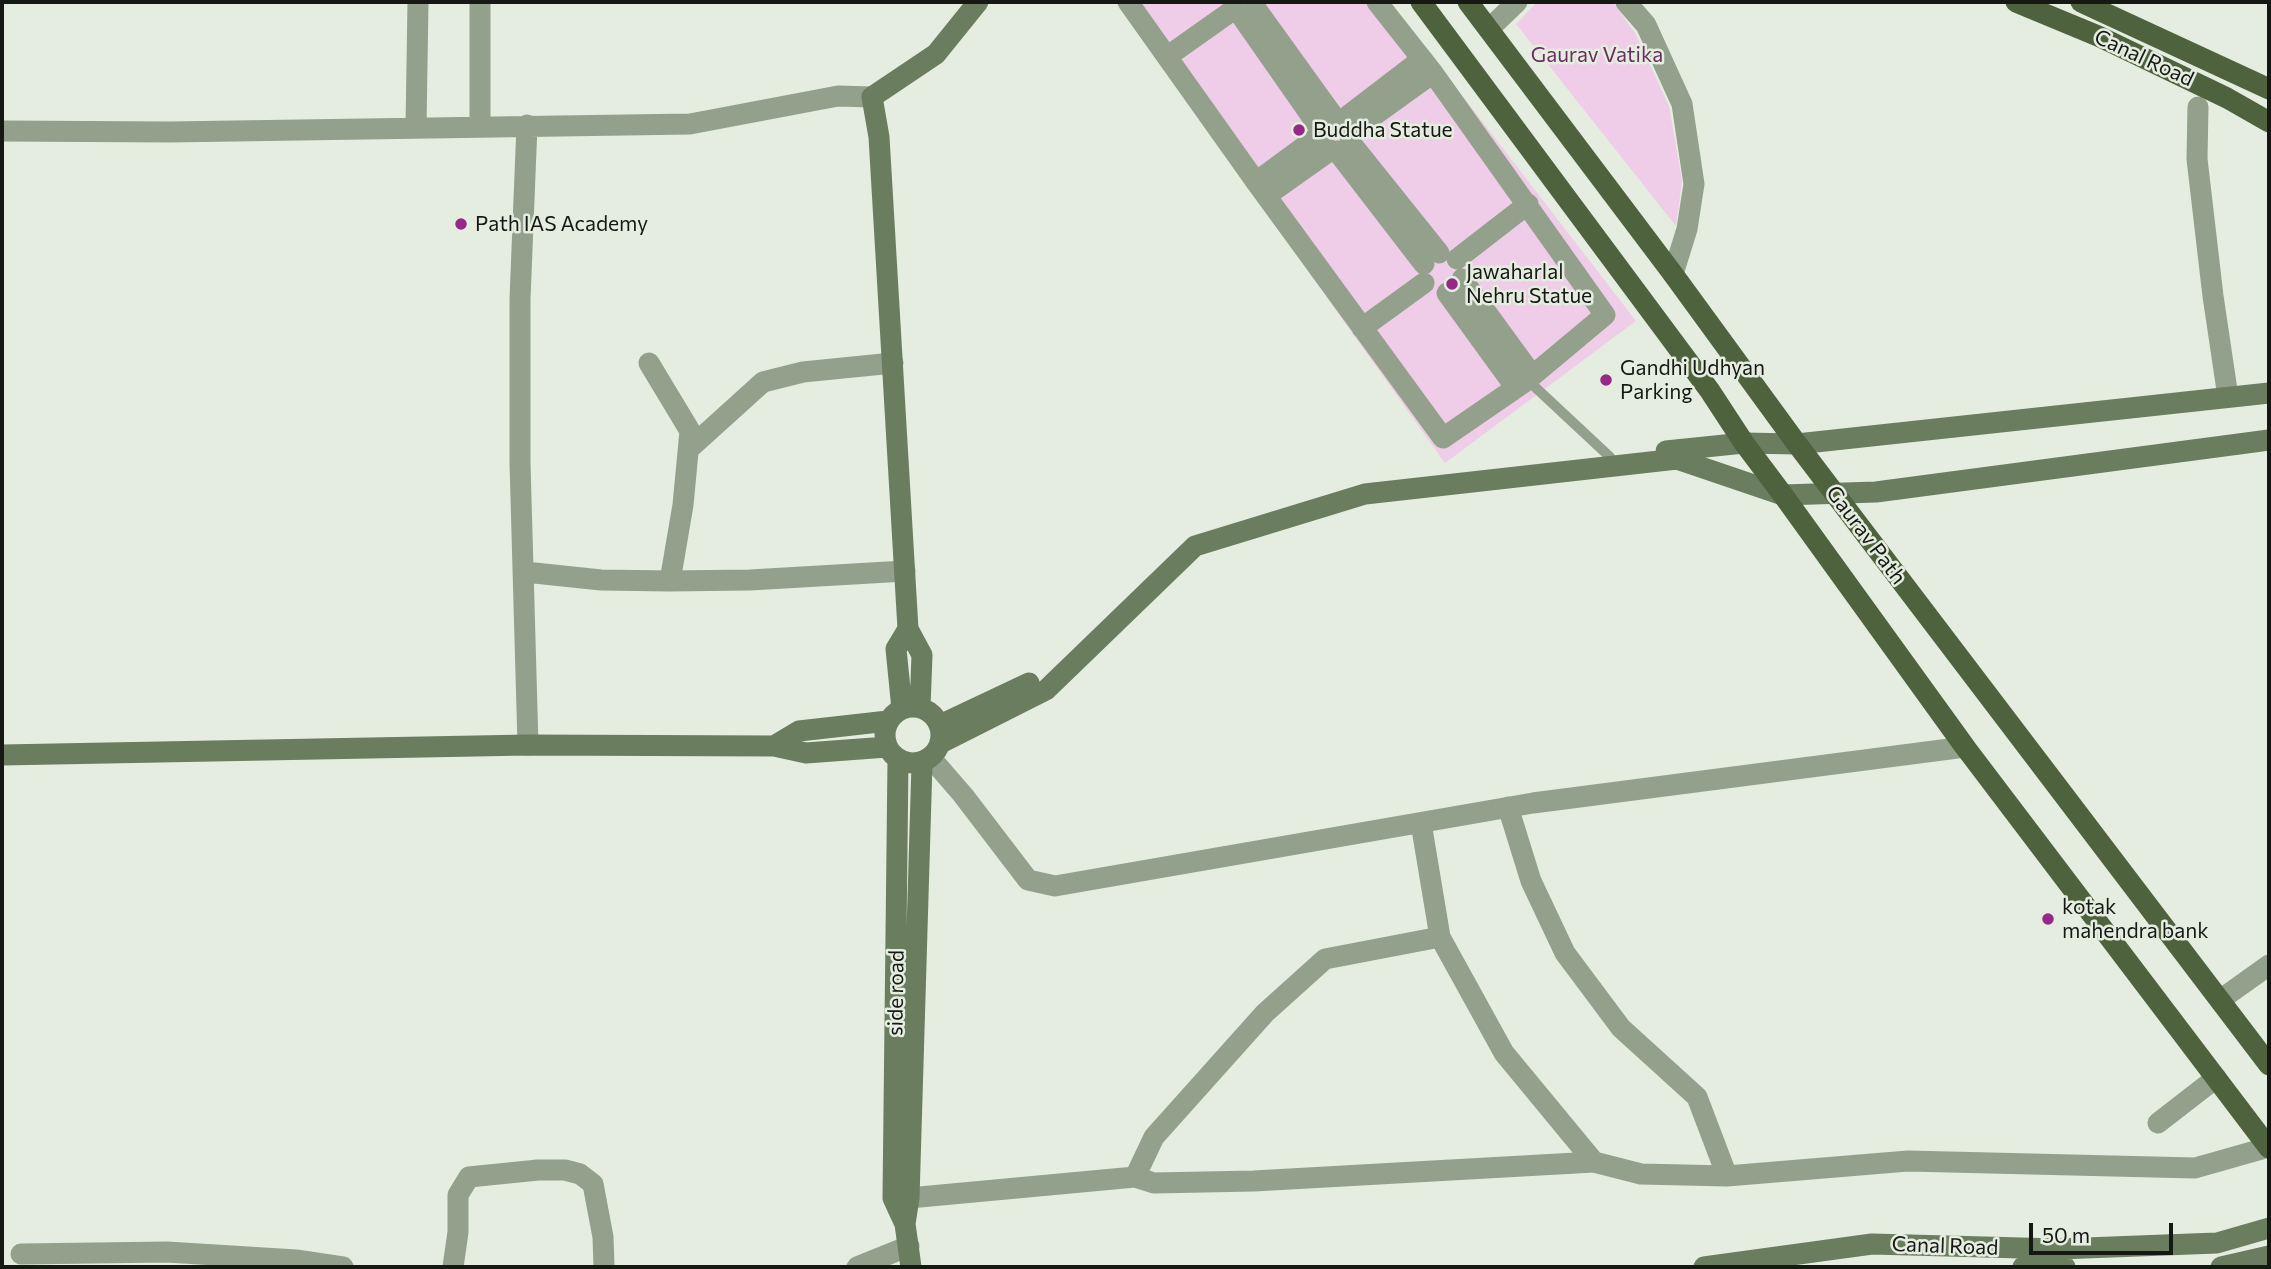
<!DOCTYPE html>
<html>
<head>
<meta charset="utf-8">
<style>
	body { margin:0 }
	#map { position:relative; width:2271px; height:1269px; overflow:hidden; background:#e4eddf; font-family:Commissioner,sans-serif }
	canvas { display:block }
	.frame { position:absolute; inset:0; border:4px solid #161814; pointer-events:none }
	.scale { position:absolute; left:2029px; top:1223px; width:144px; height:32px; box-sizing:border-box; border:4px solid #161814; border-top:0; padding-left:9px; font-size:21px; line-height:24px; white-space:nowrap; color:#161814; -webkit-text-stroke:5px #e4eddf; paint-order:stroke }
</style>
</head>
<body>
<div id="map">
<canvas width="2271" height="1269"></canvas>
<div class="frame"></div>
<div class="scale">50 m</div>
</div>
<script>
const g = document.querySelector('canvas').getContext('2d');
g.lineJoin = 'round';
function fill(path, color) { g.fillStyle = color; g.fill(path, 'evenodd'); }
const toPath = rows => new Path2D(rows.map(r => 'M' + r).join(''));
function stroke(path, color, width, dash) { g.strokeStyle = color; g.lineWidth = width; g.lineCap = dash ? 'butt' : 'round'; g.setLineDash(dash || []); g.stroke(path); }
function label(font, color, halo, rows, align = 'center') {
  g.font = font + ' Commissioner,sans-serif'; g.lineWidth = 5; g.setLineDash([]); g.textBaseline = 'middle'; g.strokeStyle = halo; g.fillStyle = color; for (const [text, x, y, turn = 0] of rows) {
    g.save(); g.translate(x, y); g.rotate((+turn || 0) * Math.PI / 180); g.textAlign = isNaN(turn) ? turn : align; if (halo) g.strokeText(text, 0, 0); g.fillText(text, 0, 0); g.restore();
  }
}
fill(toPath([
	[1116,2,1390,2,1636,321,1445,463],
	[1537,2,1613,2,1635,33,1669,106,1682,181,1676,226,1516,24]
]), '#efcce7');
stroke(toPath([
	[1535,387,1610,457]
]), '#93a08b', 10);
stroke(toPath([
	[480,2,480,126],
	[1128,2,1256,182,1443,438,1526,381,1605,315,1433,73,1377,2],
	[1626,2,1646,25,1682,104,1694,184,1687,229,1673,274],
	[1254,6,1336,120],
	[1240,14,1321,130],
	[1489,29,1517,2],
	[1168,56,1233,10],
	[2198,107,2197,159,2213,296,2228,397],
	[1341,121,1422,59],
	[527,125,520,299,520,463,528,745],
	[416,127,418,2],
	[2,131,170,132,690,124,838,96,872,97],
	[1351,132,1433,73],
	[1350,142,1439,253],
	[1337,151,1424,264],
	[1256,182,1320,135],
	[1266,196,1331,150],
	[1457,259,1528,204],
	[1462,279,1532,375],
	[1447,293,1516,388],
	[1362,328,1424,283],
	[649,363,690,431,683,505,670,581],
	[690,448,763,382,803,372,893,363],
	[525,572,601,580,670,581,750,580,905,571],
	[931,758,963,795,1028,880,1055,886,1533,803,1965,747],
	[1508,807,1531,881,1565,953,1621,1028,1697,1097,1727,1176],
	[1421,823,1440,937,1504,1053,1594,1162],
	[2220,1000,2269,965],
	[2158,1123,2216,1078],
	[1135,1177,1154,1137,1265,1013,1325,959,1440,937],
	[909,1198,1135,1177,1154,1183,1254,1181,1594,1162,1641,1174,1727,1176,1908,1161,2195,1168,2269,1147],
	[21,1254,167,1252,296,1260,343,1267],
	[453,1267,458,1232,458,1195,469,1177,538,1170,565,1170,580,1174,593,1184,603,1237,604,1267],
	[857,1267,909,1246]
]), '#93a08b', 21);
stroke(toPath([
	[1666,451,1744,443,1797,444,2269,393],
	'885 735a28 28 0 1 1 56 0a28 28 0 1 1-56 0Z',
	[920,707,922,655,908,629,879,137,872,97,936,54,978,2],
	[902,709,896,649,908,629],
	[940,725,1029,683],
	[941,743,1046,690,1195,546,1365,494,1677,459,1783,495,1876,492,2269,440],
	[774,746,799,731,888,721],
	[2,755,528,745,774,746,806,753,887,747],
	[898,760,893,1198,905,1224,911,1267],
	[905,1224,909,1198,922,763],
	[1704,1267,1872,1244,2059,1249,2217,1243,2269,1228],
	[2023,1267,2065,1267],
	[2221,1267,2269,1256]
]), '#6a7d5e', 21);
stroke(toPath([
	[1421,2,1710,391,1744,443,1783,495,1965,747,2269,1148],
	[1468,2,1673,274,1797,444,2269,1065],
	[2016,2,2098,36,2227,98,2269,122],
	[2081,2,2269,89]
]), '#4e633d', 21);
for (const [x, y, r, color] of [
	[1299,130,7,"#962888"],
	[461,224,7,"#962888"],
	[1452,284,7,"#962888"],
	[1606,380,7,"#962888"],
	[2048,919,7,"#962888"]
]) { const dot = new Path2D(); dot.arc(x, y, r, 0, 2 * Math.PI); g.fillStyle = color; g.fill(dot); stroke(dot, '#e4eddf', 2.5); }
label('21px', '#6a3060', '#e4eddf', [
	["Gaurav Vatika",1597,55]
]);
label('21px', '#161814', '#e4eddf', [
	["Canal Road",2144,58,25],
	["Gaurav Path",1866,535,53],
	["side road",896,993,-89],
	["Canal Road",1945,1246,2]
]);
label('21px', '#161814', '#e4eddf', [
	["Buddha Statue",1313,130],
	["Path IAS Academy",475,224],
	["Jawaharlal",1466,272],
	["Nehru Statue",1466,296],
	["Gandhi Udhyan",1620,368],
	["Parking",1620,392],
	["kotak",2062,907],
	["mahendra bank",2062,931]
], 'left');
</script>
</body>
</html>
